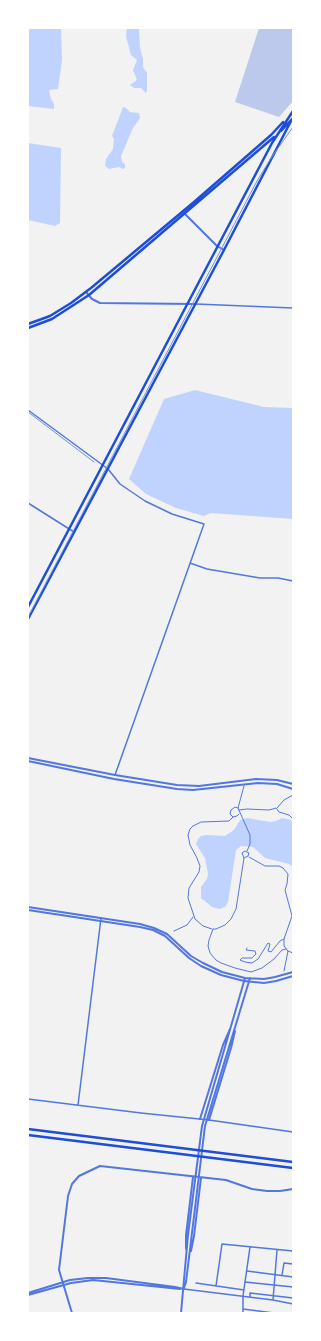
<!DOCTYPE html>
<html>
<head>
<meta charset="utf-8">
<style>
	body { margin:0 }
	#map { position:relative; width:321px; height:1341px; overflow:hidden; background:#f2f2f2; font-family:Lato,sans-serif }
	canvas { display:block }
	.frame { position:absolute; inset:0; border:29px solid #fff; pointer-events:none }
</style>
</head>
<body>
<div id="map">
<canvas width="321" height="1341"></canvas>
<div class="frame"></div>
</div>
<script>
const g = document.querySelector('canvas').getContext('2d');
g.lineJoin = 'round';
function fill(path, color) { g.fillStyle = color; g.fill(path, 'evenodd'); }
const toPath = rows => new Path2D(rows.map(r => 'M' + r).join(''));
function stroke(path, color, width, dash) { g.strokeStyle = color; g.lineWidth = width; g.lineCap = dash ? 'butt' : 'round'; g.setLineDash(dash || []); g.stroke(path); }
fill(toPath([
	[28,28,61,28,62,60,58,89,49,90,51,99,54,104,54,109,28,106],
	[127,28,139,28,140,48,143,59,143,67,147,73,147,91,146,93,141,88,134,88,130,85,137,80,133,70,137,60,131,55,126,36],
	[123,107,126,108,130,112,139,113,140,118,133,128,121,156,122,162,125,164,125,168,123,169,119,167,109,169,105,166,106,159,113,149,114,139,112,136],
	[28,143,61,148,60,223,55,226,28,220],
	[195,390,264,407,293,408,293,519,211,513,204,516,176,508,146,494,129,479,164,399],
	[247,818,270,822,276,821,282,818,291,820,293,823,293,867,289,864,265,858,253,847,241,846,236,850,228,902,225,907,219,909,212,907,201,898,201,887,207,879,208,874,205,858,196,844,198,839,201,836,207,835,225,836,234,830,240,820]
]), '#bfd3fe');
fill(toPath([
	[259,28,293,28,293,101,279,117,235,102]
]), '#bdc9ec');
stroke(toPath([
	[244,786,238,808,250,835,250,844,247,851],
	[277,808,284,800,293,795],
	[239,810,247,809,269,810,276,808,279,812,289,815,293,819],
	[233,817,237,816,239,814],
	[249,857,265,866,279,866,283,868,288,874,287,884,285,890,292,916,284,939,284,946,288,951,284,971],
	[244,858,248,856,249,853,245,851,242,853,244,858,236,909,231,919,225,925,216,929,213,929,209,940,208,946,210,953,216,960,221,963,235,968,251,972,262,968,274,959,282,950,286,949],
	[212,929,203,926,195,919,188,898,189,888,199,872,200,866,197,858,190,845,188,835,190,829,193,826,201,822,229,821,233,817,230,814,231,810,235,807,238,808],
	[174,931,187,925,193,917],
	[247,948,246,950,255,951,256,954,252,958,242,958,240,960,245,962,252,963,258,959,268,943,270,944,268,951,271,952,280,941,284,939],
	[288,951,293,953]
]), '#5277de', 1);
stroke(toPath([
	[196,304,293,308],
	[28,410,108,469,120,484,145,501,172,514,204,524,115,775],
	[28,503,74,532],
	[190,563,207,569,260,578,278,578,293,581],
	[28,1099,141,1113,209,1120,293,1132],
	[78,1105,101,918],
	[247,1271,293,1277],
	[282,1275,284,1263,293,1264],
	[245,1282,293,1287],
	[196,1283,244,1290],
	[216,1286,222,1244,293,1251],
	[184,1289,273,1300,293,1304],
	[250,1297,250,1293,293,1298],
	[273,1300,277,1250],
	[243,1309,274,1313],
	[243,1313,243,1296,250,1247]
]), '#5277de', 1.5);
stroke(toPath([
	[184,213,217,246,224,250],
	[86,292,92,299,100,303,194,304],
	[28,758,115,775,177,785,199,786,256,779,277,780,293,784],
	[28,761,114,779,177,789,193,790,258,783,277,784,293,789],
	[28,907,140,924,154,928,167,934,191,956,203,963,222,972,245,978],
	[28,910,140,927,153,930,165,936,189,958,201,966,221,975,244,981,264,983,276,981,293,976],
	[200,1119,223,1045,230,1029],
	[209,1120,231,1048,235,1031],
	[186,1249,186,1235,193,1177],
	[191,1251,194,1236,201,1178],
	[184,1288,186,1282,205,1126,250,978],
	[28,1293,70,1280,88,1278,106,1278,175,1287,184,1289],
	[28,1295,71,1283,93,1280,180,1289],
	[72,1313,59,1270,68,1196,72,1184,79,1176,100,1166,226,1180,252,1189,267,1191,280,1191,293,1189],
	[181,1313,188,1235,202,1126,245,978,264,979,275,977,293,972]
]), '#5277de', 2);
stroke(toPath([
	[281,131,293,118],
	[28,324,50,316,71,303,91,288,194,202,271,135,283,122],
	[28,328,52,319,89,295,274,137],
	[28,607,272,143,293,111],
	[28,619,224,250,291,121]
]), '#1d4ed8', 2.5);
stroke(toPath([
	[28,1129,293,1162],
	[28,1135,293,1168]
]), '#1d4ed8', 2.5);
stroke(toPath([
	[28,412,94,462]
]), '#7290e2', 1);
stroke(toPath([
	[28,617,257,181,271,158,293,127]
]), '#7290e2', 1);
</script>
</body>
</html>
